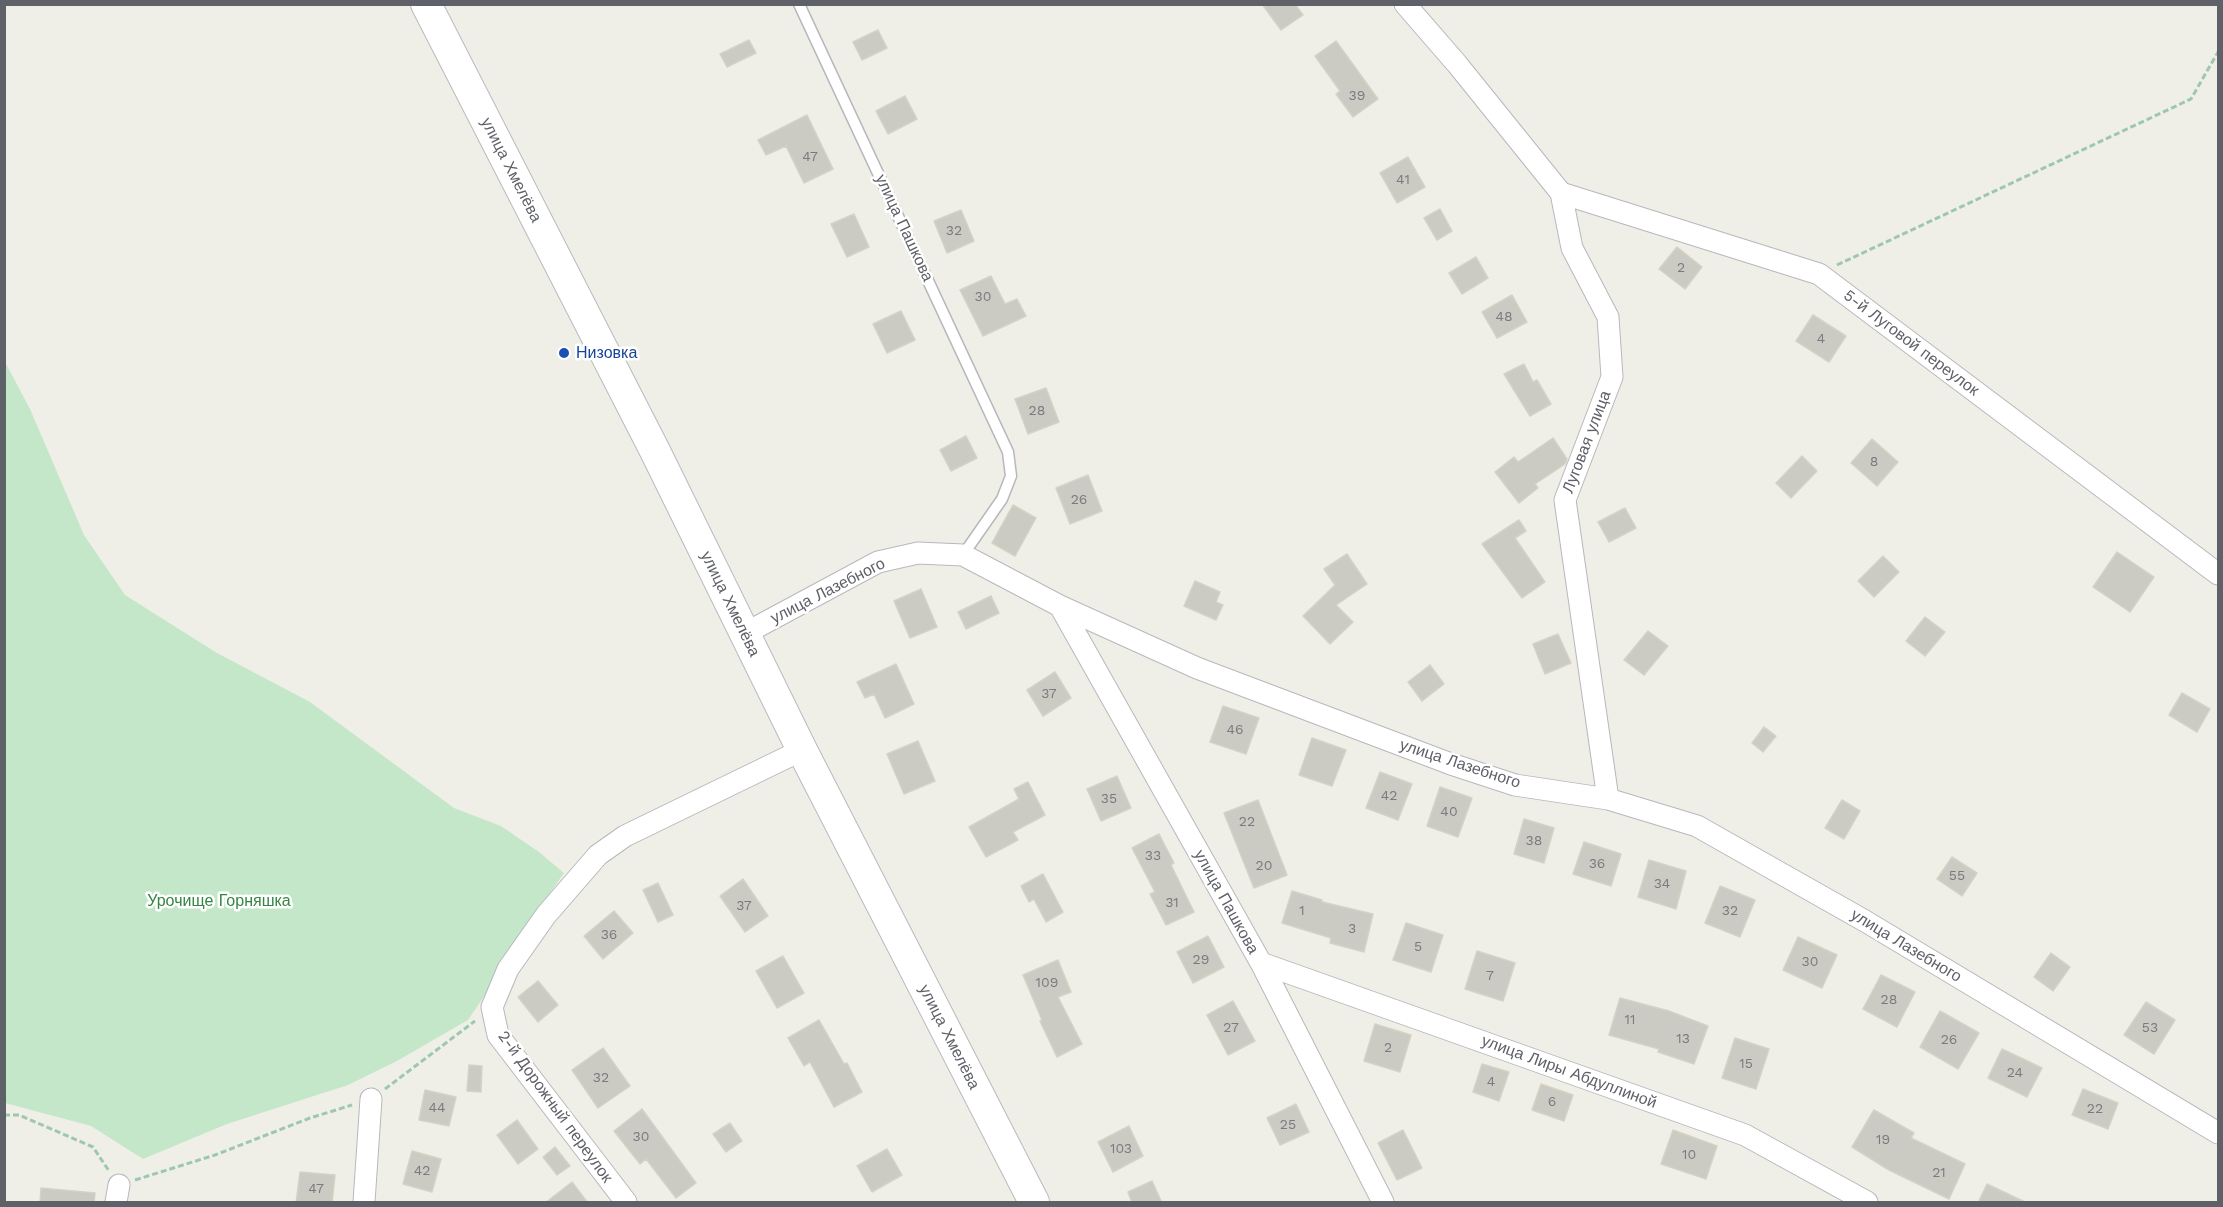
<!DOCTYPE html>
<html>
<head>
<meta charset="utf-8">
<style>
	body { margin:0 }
	#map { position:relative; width:2223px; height:1207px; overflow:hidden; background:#f0efe7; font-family:"Work Sans",sans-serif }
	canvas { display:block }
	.frame { position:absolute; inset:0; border:6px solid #5e6167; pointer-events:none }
</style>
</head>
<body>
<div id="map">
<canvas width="2223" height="1207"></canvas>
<div class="frame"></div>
</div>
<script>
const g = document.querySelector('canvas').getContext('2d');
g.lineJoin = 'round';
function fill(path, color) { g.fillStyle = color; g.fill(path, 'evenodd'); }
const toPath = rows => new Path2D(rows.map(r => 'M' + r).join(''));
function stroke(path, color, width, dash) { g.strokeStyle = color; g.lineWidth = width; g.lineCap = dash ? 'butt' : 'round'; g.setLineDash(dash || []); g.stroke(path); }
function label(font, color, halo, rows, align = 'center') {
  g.font = font + ' "Work Sans",sans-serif'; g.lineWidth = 5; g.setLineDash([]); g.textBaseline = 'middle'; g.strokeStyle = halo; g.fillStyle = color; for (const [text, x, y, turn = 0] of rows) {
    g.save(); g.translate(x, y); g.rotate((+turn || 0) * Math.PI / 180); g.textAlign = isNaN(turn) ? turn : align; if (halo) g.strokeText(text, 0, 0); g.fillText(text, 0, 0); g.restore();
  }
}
fill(toPath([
	[4,360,30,409,84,535,125,595,217,653,310,702,454,808,501,826,539,852,564,873,548,896,515,951,468,1020,397,1061,348,1085,227,1124,143,1159,91,1126,5,1103]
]), '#c4e7c9');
const building = toPath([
	[1262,4,1295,4,1303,15,1281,30,1262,4],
	[878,30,887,48,862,60,853,42,878,30],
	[749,40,756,53,727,67,720,54,749,40],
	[1336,41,1378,99,1353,117,1336,94,1340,91,1315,56,1336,41],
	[905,96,917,119,888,134,876,111,905,96],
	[807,115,833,169,804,183,786,146,766,155,758,140,807,115],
	[1408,157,1425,187,1397,203,1380,173,1408,157],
	[1440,209,1452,231,1437,240,1424,218,1440,209],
	[961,210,974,241,947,253,934,221,961,210],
	[854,214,869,247,847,257,831,224,854,214],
	[1677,247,1702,267,1685,289,1659,269,1677,247],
	[1476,257,1488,278,1462,294,1449,273,1476,257],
	[991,276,1005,304,1017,299,1026,316,983,336,960,290,991,276],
	[1512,295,1527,322,1497,338,1482,312,1512,295],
	[901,311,915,340,887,353,873,324,901,311],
	[1813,315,1846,336,1829,362,1796,341,1813,315],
	[1524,364,1533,382,1537,380,1551,404,1530,416,1504,374,1524,364],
	[1046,388,1059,422,1028,434,1015,399,1046,388],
	[966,436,977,458,951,471,940,450,966,436],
	[1553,438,1567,459,1565,464,1535,484,1538,488,1519,503,1495,472,1514,457,1518,462,1553,438],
	[1872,439,1898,462,1877,486,1851,463,1872,439],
	[1802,456,1817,471,1791,498,1776,483,1802,456],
	[1088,475,1102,511,1070,524,1056,488,1088,475],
	[1013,505,1036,518,1015,556,992,543,1013,505],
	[1625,508,1636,528,1609,542,1598,522,1625,508],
	[1519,520,1526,531,1515,538,1545,582,1522,598,1482,544,1519,520],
	[2117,552,2154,577,2130,612,2093,587,2117,552],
	[1347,554,1367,584,1336,605,1353,622,1330,644,1303,616,1335,585,1324,569,1347,554],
	[1883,556,1899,572,1874,597,1858,581,1883,556],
	[1195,581,1220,592,1216,602,1223,605,1216,620,1184,606,1195,581],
	[921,589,937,627,910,638,894,601,921,589],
	[991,596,999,613,966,629,958,612,991,596],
	[1925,617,1945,632,1925,656,1906,641,1925,617],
	[1648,631,1668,646,1644,675,1624,660,1648,631],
	[1558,634,1571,663,1545,674,1533,644,1558,634],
	[896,664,914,704,885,718,874,694,865,698,857,682,896,664],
	[1430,665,1444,684,1422,701,1408,682,1430,665],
	[1055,672,1071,698,1043,716,1027,690,1055,672],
	[2182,693,2210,709,2197,732,2169,715,2182,693],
	[1223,706,1259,718,1246,754,1210,742,1223,706],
	[1764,727,1776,736,1763,752,1752,743,1764,727],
	[1312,738,1346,750,1332,786,1299,775,1312,738],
	[918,741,935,781,904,794,887,754,918,741],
	[1380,772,1412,784,1398,820,1366,808,1380,772],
	[1117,776,1131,808,1101,821,1087,789,1117,776],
	[1028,782,1045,815,1013,832,1018,840,986,857,969,827,1019,799,1014,789,1028,782],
	[1440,787,1472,798,1458,837,1427,826,1440,787],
	[1258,800,1287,875,1254,888,1224,813,1258,800],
	[1842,800,1860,811,1844,839,1825,828,1842,800],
	[1524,819,1554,828,1544,863,1514,854,1524,819],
	[1159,834,1174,863,1171,865,1194,912,1166,925,1150,894,1155,892,1132,848,1159,834],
	[1584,842,1621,854,1611,886,1573,874,1584,842],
	[1952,857,1977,873,1962,896,1937,879,1952,857],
	[1649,860,1686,871,1676,909,1638,897,1649,860],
	[1043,874,1063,912,1046,922,1034,899,1029,902,1021,886,1043,874],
	[743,879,768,916,745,932,720,896,743,879],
	[658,883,673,915,658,922,643,890,658,883],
	[1720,886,1755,900,1740,937,1705,923,1720,886],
	[1292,891,1322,900,1322,902,1373,914,1364,952,1330,943,1331,938,1282,923,1292,891],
	[614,911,633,933,603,959,584,936,614,911],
	[1406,923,1443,935,1431,972,1393,960,1406,923],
	[1208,936,1224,967,1193,983,1177,952,1208,936],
	[1798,937,1837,955,1822,988,1783,970,1798,937],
	[1477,951,1515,963,1503,1001,1465,989,1477,951],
	[2051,953,2070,967,2053,991,2034,977,2051,953],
	[783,956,804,993,777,1008,756,971,783,956],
	[1058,960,1071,992,1058,997,1082,1044,1057,1057,1040,1021,1042,1020,1023,975,1058,960],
	[1881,975,1915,992,1897,1027,1863,1009,1881,975],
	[538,981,558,1005,538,1022,518,997,538,981],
	[1620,998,1669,1011,1708,1026,1694,1064,1658,1052,1659,1049,1609,1035,1620,998],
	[1233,1001,1255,1041,1228,1055,1207,1015,1233,1001],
	[2146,1002,2175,1020,2154,1054,2124,1035,2146,1002],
	[1940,1011,1979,1033,1958,1069,1920,1047,1940,1011],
	[819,1020,844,1064,847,1063,862,1092,834,1107,810,1062,804,1066,788,1038,819,1020],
	[1375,1024,1411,1035,1400,1072,1364,1061,1375,1024],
	[1735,1038,1769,1049,1756,1089,1722,1078,1735,1038],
	[603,1048,630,1086,598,1108,572,1070,603,1048],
	[2002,1049,2042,1068,2027,1097,1988,1078,2002,1049],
	[1482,1064,1509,1072,1499,1101,1473,1092,1482,1064],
	[469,1065,482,1066,481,1092,467,1091,469,1065],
	[1541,1084,1573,1095,1564,1121,1532,1110,1541,1084],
	[2083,1089,2118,1103,2108,1129,2072,1115,2083,1089],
	[425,1090,456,1097,449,1126,419,1120,425,1090],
	[1296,1104,1309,1132,1280,1145,1267,1118,1296,1104],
	[642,1109,696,1183,676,1198,646,1159,640,1164,614,1131,642,1109],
	[1874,1110,1914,1133,1911,1138,1965,1164,1949,1199,1889,1170,1852,1147,1874,1110],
	[517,1120,538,1149,518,1164,497,1135,517,1120],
	[730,1123,742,1141,726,1152,713,1134,730,1123],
	[1129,1126,1143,1156,1113,1172,1098,1142,1129,1126],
	[1403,1130,1422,1168,1397,1180,1378,1143,1403,1130],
	[1673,1130,1717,1146,1706,1179,1661,1164,1673,1130],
	[555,1147,570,1166,557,1175,543,1157,555,1147],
	[887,1149,902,1175,872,1192,857,1166,887,1149],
	[412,1151,441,1159,432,1192,403,1184,412,1151],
	[300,1172,335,1175,332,1203,296,1203,300,1172],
	[1152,1181,1162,1203,1132,1203,1128,1192,1152,1181],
	[572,1182,588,1203,545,1203,572,1182],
	[1987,1184,2027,1203,1978,1203,1987,1184],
	[41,1188,95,1193,94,1203,40,1203,41,1188]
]);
fill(building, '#cbcac3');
stroke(building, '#d5d2c5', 1.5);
const lane = toPath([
	[799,4,1008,452,1011,476,1002,499,963,555]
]);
const street = toPath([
	[1405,4,1457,64,1561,193,1572,248,1608,317,1612,377,1565,500,1608,799],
	[1561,193,1819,274,2218,574],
	[1060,606,1261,963,1383,1202],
	[744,634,878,562,918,553,963,555,1060,606,1197,668,1451,764,1515,785,1608,799,1697,826,1865,921,2218,1133],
	[1261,963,1745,1135,1867,1202],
	[116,1202,119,1185],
	[364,1202,371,1099],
	[626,1202,498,1035,492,1007,508,969,546,915,598,855,625,836,802,750]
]);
const secondary = toPath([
	[426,4,655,451,802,750,1034,1202]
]);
stroke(lane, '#b7b8bd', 13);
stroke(street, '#b7b8bd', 23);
stroke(secondary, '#b8bac0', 32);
stroke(toPath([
	[1837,265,2191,99,2218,52],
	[385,1089,475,1021],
	[4,1115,19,1115,93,1147,109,1171],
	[135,1180,215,1155,310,1118,352,1105]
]), '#9dc8af', 3, [6, 3]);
stroke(lane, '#fff', 10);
stroke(street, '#fff', 21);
stroke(secondary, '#fff', 30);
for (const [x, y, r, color] of [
	[564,353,6,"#1a4fb4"]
]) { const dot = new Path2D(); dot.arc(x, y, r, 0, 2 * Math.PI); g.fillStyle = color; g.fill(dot); stroke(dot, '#fff', 2); }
label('14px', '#797b7e', null, [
	["39",1357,96],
	["47",810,157],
	["41",1403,180],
	["32",954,231],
	["2",1681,268],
	["30",983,297],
	["48",1504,317],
	["4",1821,339],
	["28",1037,411],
	["8",1874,462],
	["26",1079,500],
	["37",1049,694],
	["46",1235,730],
	["42",1389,796],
	["35",1109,799],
	["40",1449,812],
	["22",1247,822],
	["38",1534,841],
	["33",1153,856],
	["36",1597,864],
	["20",1264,866],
	["55",1957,876],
	["34",1662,884],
	["31",1172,903],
	["37",744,906],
	["1",1302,911],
	["32",1730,911],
	["3",1352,929],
	["36",609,935],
	["5",1418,947],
	["29",1201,960],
	["30",1810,962],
	["7",1490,976],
	["109",1047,983],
	["28",1889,1000],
	["11",1630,1020],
	["27",1231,1028],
	["53",2150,1028],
	["13",1683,1039],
	["26",1949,1040],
	["2",1388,1048],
	["15",1746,1064],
	["24",2015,1073],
	["32",601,1078],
	["4",1491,1082],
	["6",1552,1102],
	["44",437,1108],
	["22",2095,1109],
	["25",1288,1125],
	["30",641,1137],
	["19",1883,1140],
	["103",1121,1149],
	["10",1689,1155],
	["42",422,1171],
	["21",1939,1173],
	["47",316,1189]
]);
label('16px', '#5e6167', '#fff', [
	["улица Хмелёва",511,170,63],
	["улица Пашкова",904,228,65],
	["5-й Луговой переулок",1911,343,37],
	["Луговая улица",1587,442,-69],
	["улица Лазебного",828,591,-27],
	["улица Хмелёва",730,604,64],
	["улица Лазебного",1460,764,18],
	["улица Пашкова",1226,902,61],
	["улица Лазебного",1906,946,31],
	["улица Хмелёва",949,1037,63],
	["улица Лиры Абдуллиной",1569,1072,20],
	["2-й Дорожный переулок",555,1107,54]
]);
label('16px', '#164399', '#fff', [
	["Низовка",576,353]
], 'left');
label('16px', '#368545', '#fff', [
	["Урочище Горняшка",219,901]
]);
</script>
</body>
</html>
